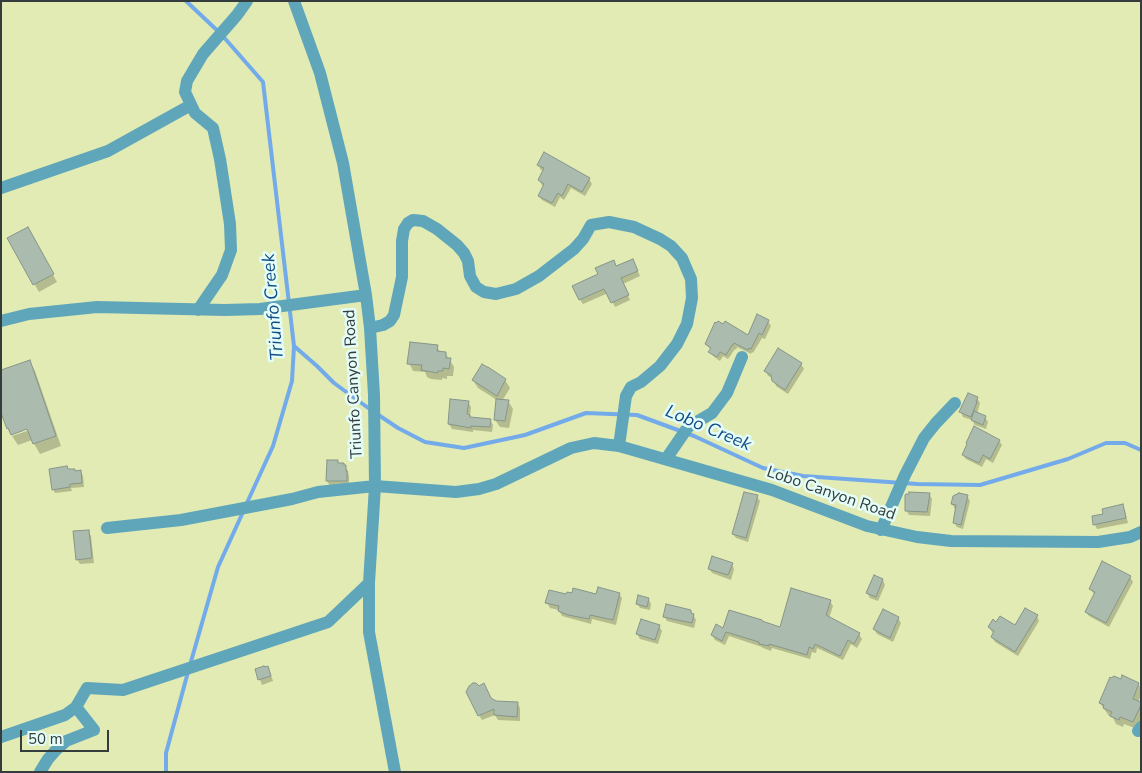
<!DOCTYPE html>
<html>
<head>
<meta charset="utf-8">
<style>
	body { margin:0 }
	#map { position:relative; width:1142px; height:773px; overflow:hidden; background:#e5fdf9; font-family:"Nunito Sans",sans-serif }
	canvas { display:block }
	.frame { position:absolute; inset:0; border:2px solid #343d3c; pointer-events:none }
	.scale { position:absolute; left:20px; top:730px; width:89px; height:22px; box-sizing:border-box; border:2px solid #343d3c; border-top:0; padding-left:6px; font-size:15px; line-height:18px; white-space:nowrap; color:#343d3c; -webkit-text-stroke:4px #e5fdf9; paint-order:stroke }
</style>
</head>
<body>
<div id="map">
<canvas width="1142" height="773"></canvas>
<div class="frame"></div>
<div class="scale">50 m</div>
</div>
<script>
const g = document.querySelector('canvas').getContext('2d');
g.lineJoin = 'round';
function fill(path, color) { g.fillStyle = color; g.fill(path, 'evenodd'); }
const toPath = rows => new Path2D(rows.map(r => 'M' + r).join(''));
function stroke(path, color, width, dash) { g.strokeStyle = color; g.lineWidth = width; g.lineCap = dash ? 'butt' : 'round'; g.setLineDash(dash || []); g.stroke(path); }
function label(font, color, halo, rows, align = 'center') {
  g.font = font + ' "Nunito Sans",sans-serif'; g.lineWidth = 5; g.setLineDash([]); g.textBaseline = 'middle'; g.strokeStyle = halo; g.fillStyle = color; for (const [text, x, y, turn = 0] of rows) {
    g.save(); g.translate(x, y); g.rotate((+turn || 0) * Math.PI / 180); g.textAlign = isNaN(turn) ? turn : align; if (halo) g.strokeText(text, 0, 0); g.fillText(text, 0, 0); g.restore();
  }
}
fill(toPath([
	[1,1,1141,1,1141,772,1,772]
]), '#e1ebb3');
fill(toPath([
	[538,165,589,179,592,184,585,196,571,188,564,200,560,197,555,207,542,200,539,196,544,186,542,185,539,180,544,171,541,170],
	[27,228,57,282,39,292,9,239],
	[635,265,640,276,623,284,630,300,615,307,608,293,583,304,580,300],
	[768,321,771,326,765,339,762,338,753,353,752,352,751,354,737,347,736,350,735,349,728,359,723,356,720,361,713,356,710,352,711,350,706,344,748,336],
	[437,347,441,353,446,354,454,367,453,376,447,376,447,379,442,378,442,380,431,379,427,377,425,372,413,371,409,363],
	[29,361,35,371,61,446,40,454,32,440,18,445,12,436,33,429,32,426,11,433,8,428,1,409],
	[801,364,804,369,788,394,776,386,773,378,768,376,766,371],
	[473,380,505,380,510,388,502,401,508,401,513,409,509,428,500,427,495,420,497,400,478,388],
	[977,398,980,403,977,414,985,417,988,422,986,429,975,425,972,420,963,417,961,412],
	[468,402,471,407,470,418,490,420,493,425,492,432,473,430,473,432,452,429,449,424],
	[999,441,1002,445,993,463,986,459,982,467,966,459,963,455,968,445],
	[328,461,337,461,339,464,343,464,348,471,349,477,349,485,330,486,327,481],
	[74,470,76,472,81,472,83,476,84,487,71,488,72,491,55,493,53,489,68,471],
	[929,494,932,499,930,516,909,515,906,510],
	[967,496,970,501,963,529,957,527,954,522,957,509,955,509,952,504],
	[757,497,760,501,748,542,736,538,733,534],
	[1122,506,1125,511,1128,523,1097,529,1095,525,1104,515],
	[88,531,91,536,94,563,80,564,77,559],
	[732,564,734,569,731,580,712,573,709,568],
	[1130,577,1133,582,1109,627,1089,616,1086,612,1095,595,1090,589],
	[883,580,885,585,878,601,870,598,867,593],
	[619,594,622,598,616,625,592,619,591,624,562,616,559,610,550,608,547,603,567,595,597,596],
	[649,600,651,604,650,610,640,608,637,603],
	[830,601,833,606,829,618,859,634,862,639,857,648,851,644,843,660,817,648,816,653,812,652,810,659,772,648,771,651,763,648,762,647,729,636,725,645,715,640,712,635,724,630,781,628],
	[691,611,696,620,694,628,667,621,664,616],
	[1037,616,1039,621,1018,656,995,642,992,637,994,633,992,632,989,627,997,623,1016,627],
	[898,618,901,623,893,642,877,634,874,629],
	[659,626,662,631,658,644,640,639,637,634],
	[256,670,270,672,273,681,262,685],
	[1138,684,1141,688,1141,696,1138,702,1141,703,1141,722,1137,729,1124,724,1123,727,1116,724,1113,718,1109,716,1100,703],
	[491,699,496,702,518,704,520,708,520,721,498,720,495,715,482,720,479,715]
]), '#0003');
stroke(toPath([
	[186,1,221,34,263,82,294,346,292,381,273,446,246,505],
	[294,346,317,366,334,383,371,410],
	[377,414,398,428,425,442,464,448,525,435,586,413,637,415,694,436,763,468,803,476,917,484,980,485,1068,459,1106,443,1125,443,1141,450],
	[190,665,218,567,243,512],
	[166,772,166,753,188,672]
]), '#73abea', 4);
const building = toPath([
	[544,152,590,178,582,192,568,184,562,196,558,193,552,203,538,196,544,184,538,180,544,168,537,165,544,152],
	[28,227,54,274,33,285,7,238,28,227],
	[633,259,638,271,621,278,629,295,611,303,604,289,579,300,572,286,598,274,595,268,614,260,616,266,633,259],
	[757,314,769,320,762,335,759,333,751,349,749,348,748,350,734,343,733,345,732,345,726,355,720,352,717,357,708,352,711,348,705,344,715,322,716,323,718,321,723,324,725,321,748,335,757,314],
	[410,342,438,345,437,351,446,352,446,358,451,358,449,369,443,368,443,371,438,371,438,373,426,371,421,370,422,365,407,364,410,342],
	[778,348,802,363,785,390,772,381,771,375,764,371,778,348],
	[30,360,56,436,33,444,27,429,11,435,8,428,7,429,1,413,1,370,30,360],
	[482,364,487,367,488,367,506,379,497,396,472,380,482,364],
	[968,393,978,397,976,402,977,402,971,417,959,412,968,393],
	[450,399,469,401,467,414,470,415,470,417,491,419,490,427,471,426,471,428,448,424,450,399],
	[496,399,509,400,505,421,494,420,496,399],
	[974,411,986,416,983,425,971,420,974,411],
	[974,426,1000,440,990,459,983,455,979,463,962,455,967,444,966,443,974,426],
	[327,460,338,460,338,463,344,463,344,465,346,465,346,471,347,471,347,481,326,481,327,460],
	[67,466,68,469,75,469,75,471,81,470,82,483,70,484,70,487,52,490,49,469,67,466],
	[744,492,758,495,746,538,732,534,744,492],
	[909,492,930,493,927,512,905,511,905,495,906,494,909,494,909,492],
	[959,493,968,495,961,525,953,523,956,505,951,504,953,496,959,493],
	[1123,504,1126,518,1093,525,1092,516,1103,514,1102,509,1123,504],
	[89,530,92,558,76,560,73,531,89,530],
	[712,556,733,563,728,575,708,569,712,556],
	[1102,561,1131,576,1106,623,1085,612,1095,592,1089,589,1102,561],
	[874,575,883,579,876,597,866,593,874,575],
	[598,587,620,593,613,620,590,615,589,619,568,615,558,611,559,606,545,603,549,590,566,594,567,592,572,593,573,588,596,594,598,587],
	[791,588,831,600,826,615,860,633,854,644,848,640,840,656,815,644,813,649,809,647,807,655,769,644,769,646,759,644,759,642,726,632,722,641,711,635,716,624,723,628,729,610,762,620,762,621,780,627,791,588],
	[638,595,649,598,647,607,636,604,638,595],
	[666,604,691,610,691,613,694,614,692,623,663,617,666,604],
	[1025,608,1038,615,1015,652,991,637,994,631,988,627,993,619,996,622,1000,616,1015,625,1025,608],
	[883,609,899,617,890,638,873,629,883,609],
	[641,619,660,625,655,640,636,634,641,619],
	[264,666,265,667,268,666,271,676,258,680,255,669,264,666],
	[1122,675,1139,683,1133,699,1141,702,1141,705,1133,722,1120,717,1119,720,1110,716,1112,712,1103,708,1104,705,1099,703,1110,677,1111,678,1114,676,1121,679,1122,675],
	[473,683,476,683,479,686,484,683,491,698,496,701,518,702,517,717,494,715,494,709,478,716,466,692,469,686,473,683]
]);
fill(building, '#abbbae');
stroke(building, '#87968a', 1);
stroke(toPath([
	[294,1,320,73,343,163,366,295,370,328,374,395,375,486,369,583,369,632,395,772],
	[1,188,108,151,191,105],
	[198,310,222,275,231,250,230,224,220,159,213,128,195,113,185,92,187,81,203,54,237,15,247,1],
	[1,321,29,314,97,307,225,310,260,309,366,295],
	[370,328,383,325,390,321,394,315,402,277,402,241,404,229,408,223,413,220,423,221,437,229,457,245,464,253,468,261,470,276,476,287,484,292,496,294,516,289,539,276,574,249,583,239,591,225,609,222,634,227,660,239,671,246,682,258,691,279,692,298,687,324,677,344,660,366,641,382,631,387,626,396,619,446],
	[666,459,688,427,712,413,727,393,742,357],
	[107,528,181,520,292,499,318,492,375,486,456,492,479,489,496,484,571,448,594,443,619,446,772,490,867,526,917,537,951,541,1098,542,1130,537,1141,532],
	[881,530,905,475,924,438,936,423,955,403],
	[1138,731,1141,727],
	[1,737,65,715,76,707,87,688,123,690,328,622,369,583],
	[40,772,48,759,56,750,66,741,94,730,76,707]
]), '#60a6ba', 12);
label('16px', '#343d3c', '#e5fdf9', [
	["Triunfo Canyon Road",354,384,-93],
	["Lobo Canyon Road",831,494,19]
]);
label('italic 18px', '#134d86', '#e5fdf9', [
	["Triunfo Creek",274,307,-95],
	["Lobo Creek",708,429,23]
]);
</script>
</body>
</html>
